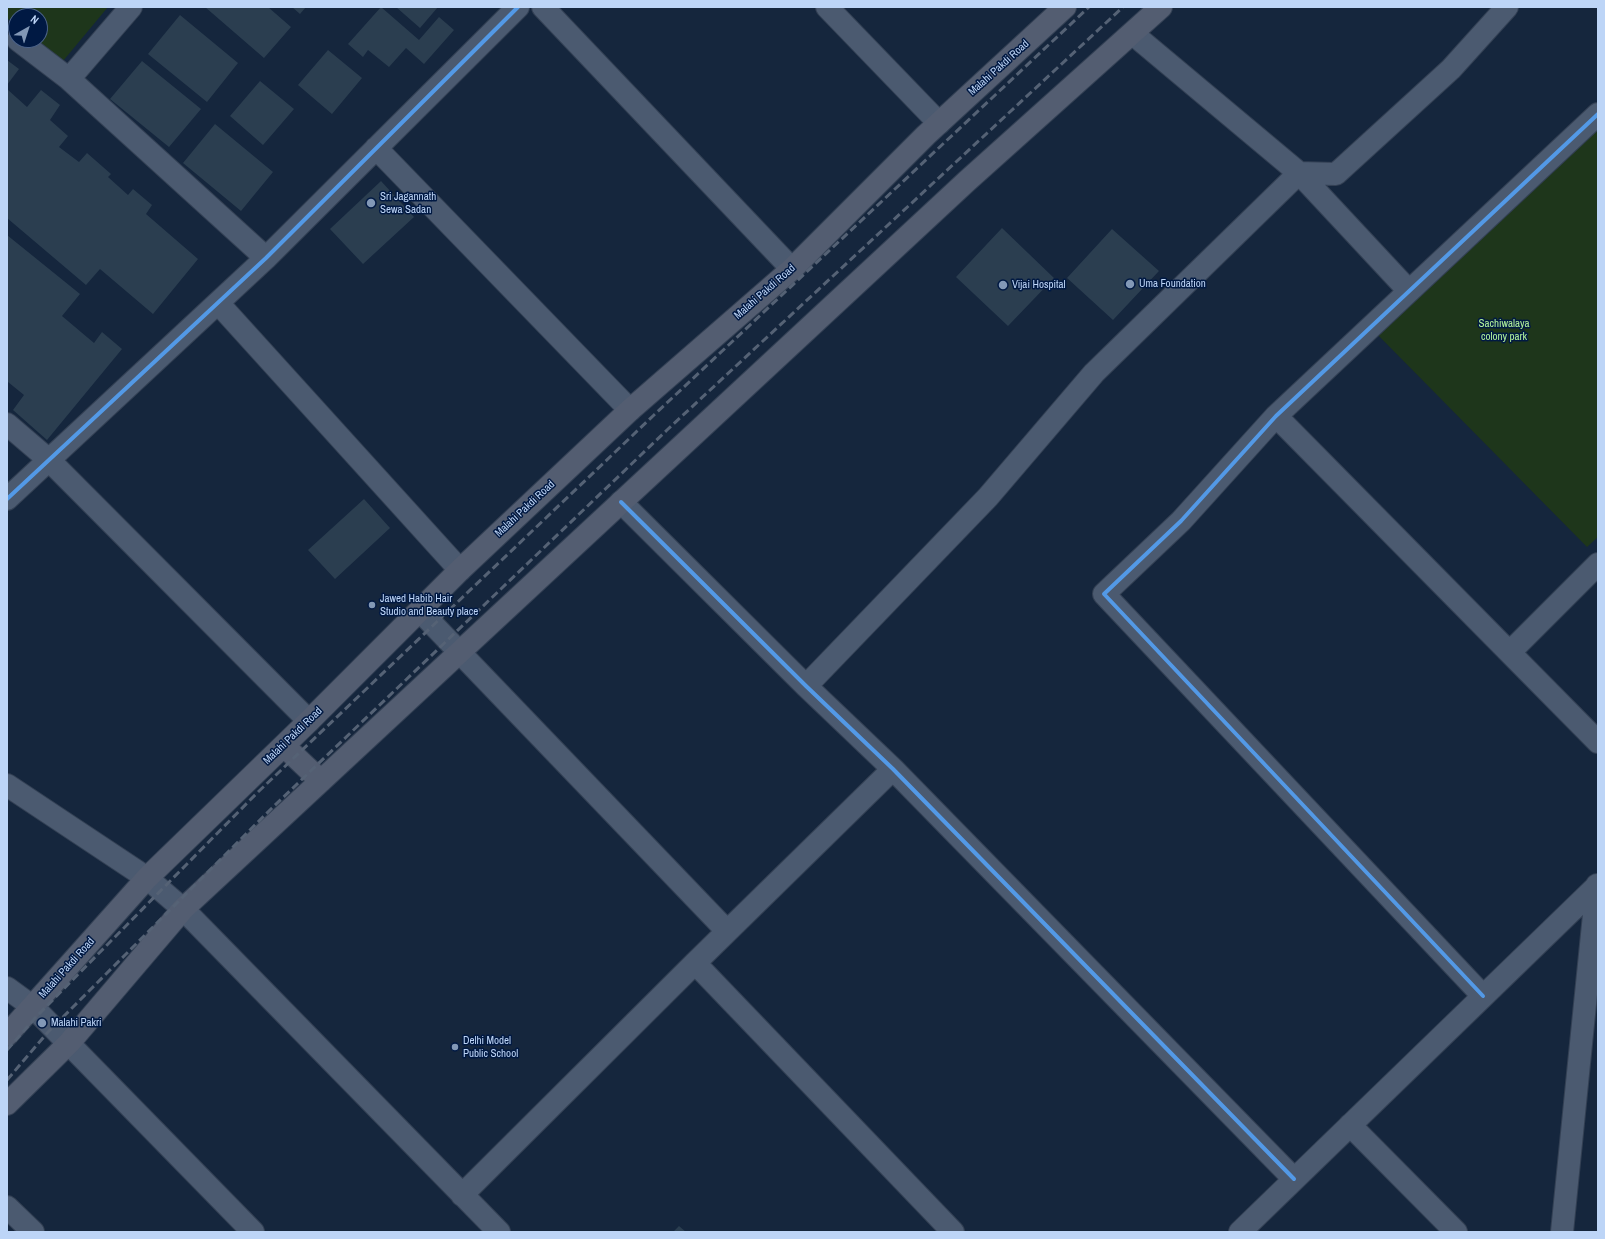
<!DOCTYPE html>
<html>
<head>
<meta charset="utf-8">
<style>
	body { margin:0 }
	#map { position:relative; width:1605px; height:1239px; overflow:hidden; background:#15263d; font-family:"Archivo Narrow",sans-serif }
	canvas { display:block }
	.frame { position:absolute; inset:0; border:8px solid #bdd5f7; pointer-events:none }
	.north { position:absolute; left:8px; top:8px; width:40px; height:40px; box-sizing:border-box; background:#001943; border:1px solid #4c648b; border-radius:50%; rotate:39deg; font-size:11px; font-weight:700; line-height:16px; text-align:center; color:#bdd5f7 }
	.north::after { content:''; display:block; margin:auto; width:14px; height:18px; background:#8298b6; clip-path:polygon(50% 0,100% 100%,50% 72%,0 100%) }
</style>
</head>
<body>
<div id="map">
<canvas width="1605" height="1239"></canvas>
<div class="frame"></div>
<div class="north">N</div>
</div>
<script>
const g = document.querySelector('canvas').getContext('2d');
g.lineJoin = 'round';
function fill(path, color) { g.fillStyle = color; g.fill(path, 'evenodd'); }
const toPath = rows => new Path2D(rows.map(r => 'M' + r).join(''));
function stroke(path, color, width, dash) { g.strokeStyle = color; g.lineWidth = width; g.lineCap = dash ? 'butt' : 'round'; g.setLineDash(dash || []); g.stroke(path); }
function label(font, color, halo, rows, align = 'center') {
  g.font = font + ' "Archivo Narrow",sans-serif'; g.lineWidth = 3; g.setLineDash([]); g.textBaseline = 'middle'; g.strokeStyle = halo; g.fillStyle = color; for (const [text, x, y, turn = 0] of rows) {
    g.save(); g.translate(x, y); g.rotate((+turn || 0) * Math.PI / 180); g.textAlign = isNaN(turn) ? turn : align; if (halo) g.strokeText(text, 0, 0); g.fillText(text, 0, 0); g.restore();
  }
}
fill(toPath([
	[7,7,108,7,63,61,35,40,40,40,40,16,16,16,16,25,7,18],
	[1598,114,1598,537,1587,547,1370,327]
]), '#1e361b');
fill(toPath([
	[205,7,268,7,291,27,264,58],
	[292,7,306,7,300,14],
	[381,7,419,40,439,17,454,30,424,64,406,48,389,67,368,50,363,57,348,44],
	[396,7,438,7,420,28],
	[180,15,238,63,207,102,148,54],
	[328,50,362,78,332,114,298,85],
	[7,60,19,69,7,85],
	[142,61,201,109,169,147,110,99],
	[260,81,294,109,263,145,230,116],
	[7,89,27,107,41,90,60,105,50,120,68,136,59,147,79,162,87,153,111,174,108,177,128,195,133,189,152,205,146,214,198,259,153,314,100,269,86,285,7,218],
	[215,124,273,172,241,211,183,163],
	[381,181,414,217,363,264,330,229],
	[1002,228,1054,278,1008,326,956,277],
	[1112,229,1159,271,1113,320,1067,278],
	[7,235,80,294,62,316,94,343,102,332,122,349,47,440,13,410,24,395,8,382,7,384],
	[364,499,390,528,335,579,308,550],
	[679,1226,686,1232,673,1232]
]), '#2b3e50');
const street = toPath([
	[543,7,792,269],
	[827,7,939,123],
	[1133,34,1299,173,1409,291],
	[18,40,69,79,131,7],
	[69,79,266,258],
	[376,148,630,410],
	[218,303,460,570],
	[1276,416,1598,742],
	[7,424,49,460,309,721],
	[7,499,266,258,518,7],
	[621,502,806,686,893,769,1294,1179],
	[420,611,727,931],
	[1510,652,1598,564],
	[806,686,988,497,1094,373,1299,173,1336,174,1451,69,1507,7],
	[7,785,147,878,183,909,499,1232],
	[695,963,953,1232],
	[7,988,33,1007,253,1232],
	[1483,996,1104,594,1181,521,1276,416,1598,114],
	[1350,1125,1456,1232],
	[462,1195,695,963,893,769],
	[7,1207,33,1232],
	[1240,1232,1598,885],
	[1562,1232,1597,885]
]);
const secondary = toPath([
	[284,746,321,781],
	[7,1035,147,878,309,721,460,570,630,410,792,269,926,135,1065,7],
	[7,1104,69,1043,183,909,967,181,1161,7]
]);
stroke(street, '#334054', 24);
stroke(secondary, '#334054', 24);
stroke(street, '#4b5a70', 22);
stroke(secondary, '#535d71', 22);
stroke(toPath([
	[7,1050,35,1018,257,793,654,415,1089,7],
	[7,1080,48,1032,272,808,667,430,1123,7]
]), '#556275', 3, [8, 4]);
stroke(toPath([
	[7,499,266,258,518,7],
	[621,502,806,686,893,769,1294,1179],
	[1483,996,1104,594,1181,521,1276,416,1598,114]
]), '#5399e6', 4);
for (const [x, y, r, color] of [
	[371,203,5,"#8298b6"],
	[1130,284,5,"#8298b6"],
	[1003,285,5,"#8298b6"],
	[372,605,4,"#8298b6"],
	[42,1023,5,"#8298b6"],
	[455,1047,4,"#8298b6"]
]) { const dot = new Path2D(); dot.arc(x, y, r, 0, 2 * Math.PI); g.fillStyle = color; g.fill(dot); stroke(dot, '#001943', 1.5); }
label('11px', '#bdd5f7', '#001943', [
	["Malahi Pakdi Road",999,68,-42],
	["Malahi Pakdi Road",765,292,-41],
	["Malahi Pakdi Road",525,509,-43],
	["Malahi Pakdi Road",293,736,-44],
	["Malahi Pakdi Road",67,968,-48]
]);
label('11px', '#bdd5f7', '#001943', [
	["Sri Jagannath",380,197],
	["Sewa Sadan",380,210],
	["Uma Foundation",1139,284],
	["Vijai Hospital",1012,285],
	["Jawed Habib Hair",380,599],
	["Studio and Beauty place",380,612],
	["Malahi Pakri",51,1023],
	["Delhi Model",463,1041],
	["Public School",463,1054]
], 'left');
label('11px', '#b1f29a', '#001943', [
	["Sachiwalaya",1504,324],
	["colony park",1504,337]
]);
</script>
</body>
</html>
